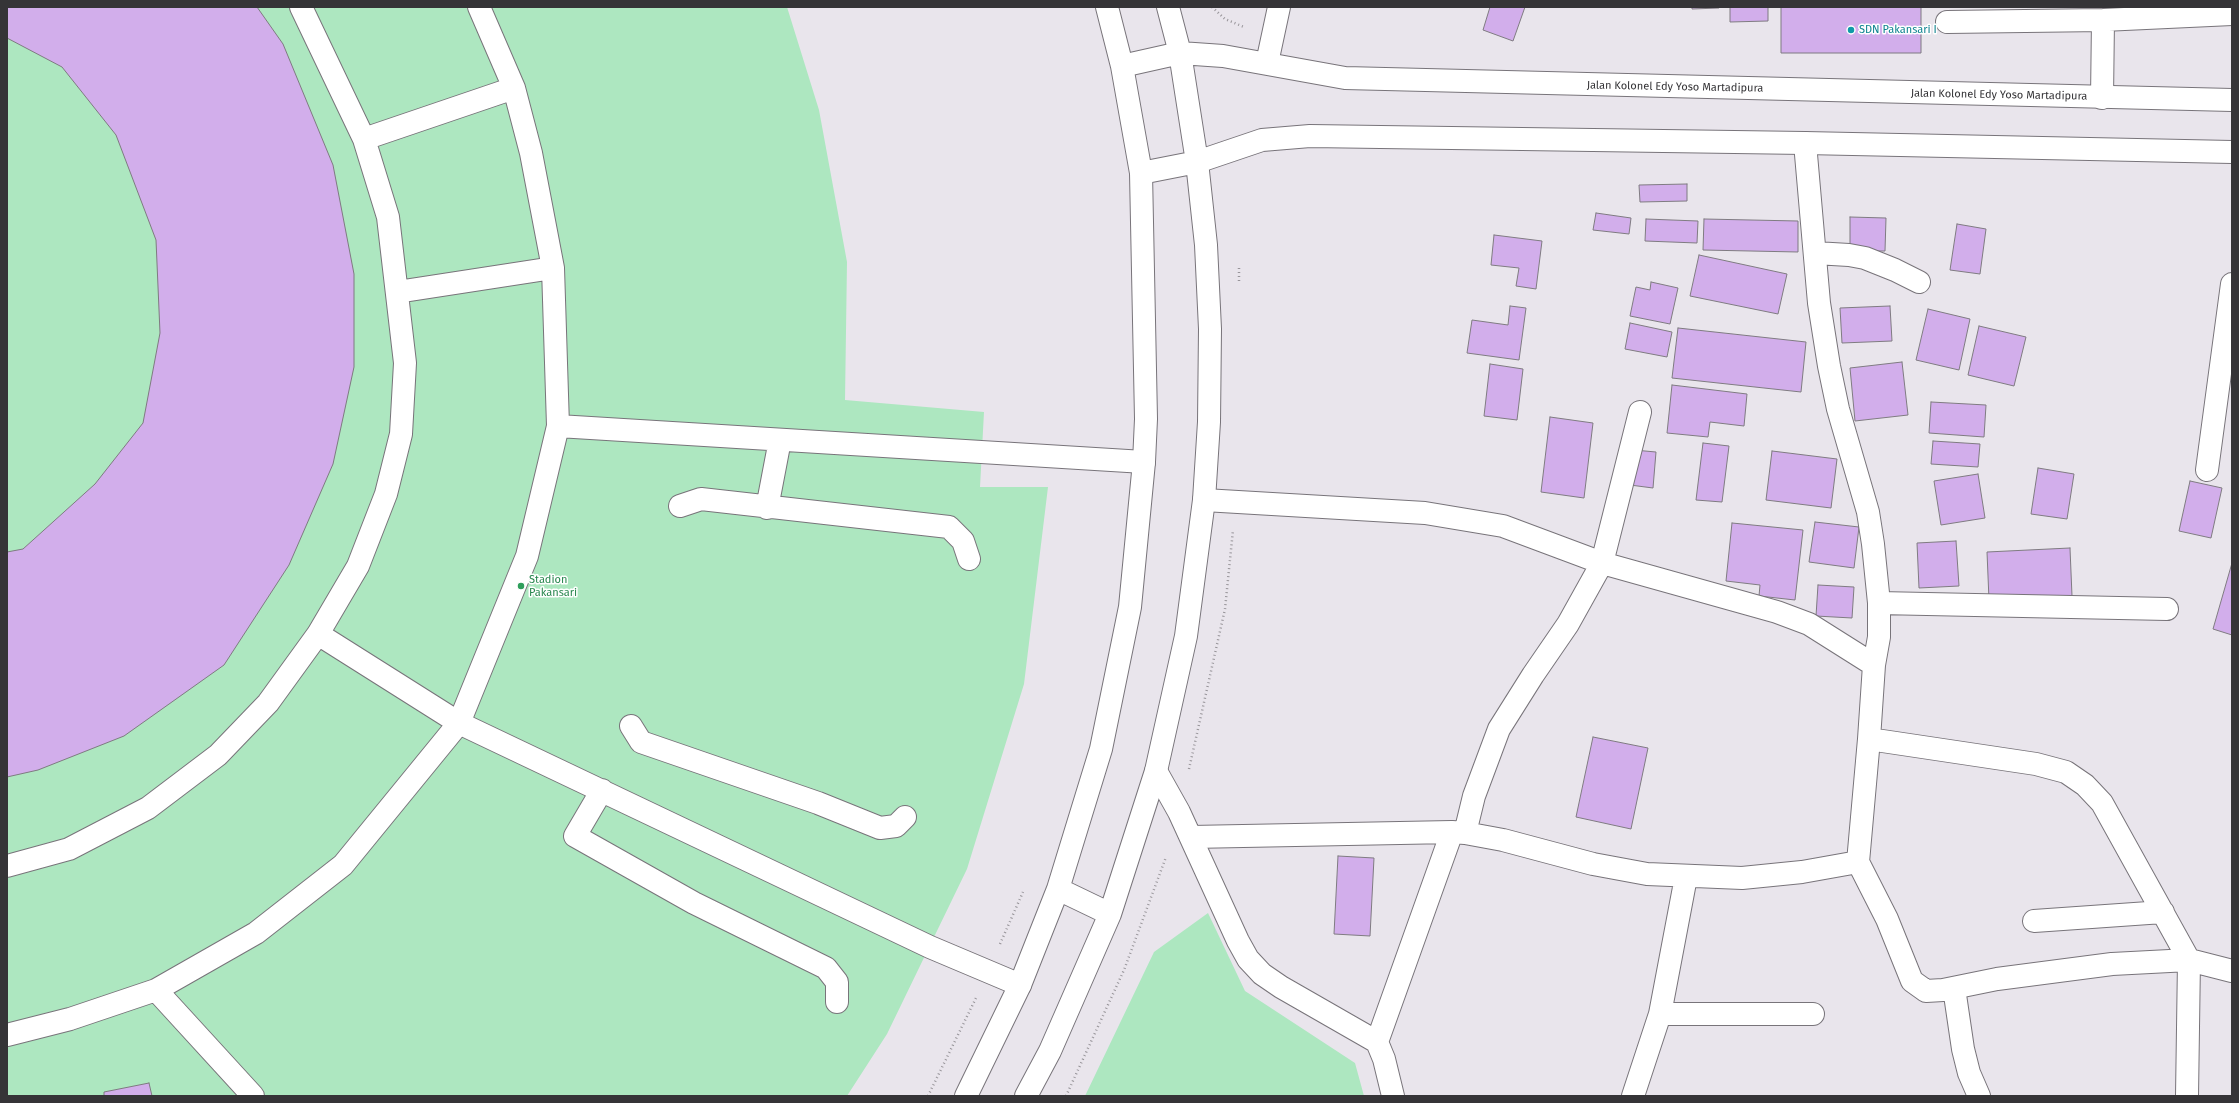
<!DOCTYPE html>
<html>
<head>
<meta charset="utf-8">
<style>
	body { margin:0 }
	#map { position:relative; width:2239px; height:1103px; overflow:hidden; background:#e9e5ec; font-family:"Fira Sans",sans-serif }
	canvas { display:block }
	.frame { position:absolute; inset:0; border:8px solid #353437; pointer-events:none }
</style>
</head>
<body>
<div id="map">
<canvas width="2239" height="1103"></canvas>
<div class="frame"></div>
</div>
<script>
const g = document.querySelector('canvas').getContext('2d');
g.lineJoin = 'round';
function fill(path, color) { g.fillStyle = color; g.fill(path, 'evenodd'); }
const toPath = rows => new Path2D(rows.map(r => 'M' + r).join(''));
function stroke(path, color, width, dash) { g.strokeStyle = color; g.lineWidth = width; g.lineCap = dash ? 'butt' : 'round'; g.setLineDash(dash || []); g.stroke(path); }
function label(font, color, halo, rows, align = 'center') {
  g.font = font + ' "Fira Sans",sans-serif'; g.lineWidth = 3; g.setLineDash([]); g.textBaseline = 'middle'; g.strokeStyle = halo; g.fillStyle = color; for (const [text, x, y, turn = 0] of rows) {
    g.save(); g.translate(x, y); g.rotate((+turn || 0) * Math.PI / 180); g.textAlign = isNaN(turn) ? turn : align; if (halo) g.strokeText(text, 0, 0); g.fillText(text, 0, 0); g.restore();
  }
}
fill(toPath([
	[7,7,787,7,819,110,847,262,845,400,984,412,980,487,1048,487,1024,684,967,869,887,1034,847,1096,7,1096],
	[1208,913,1245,991,1355,1063,1364,1096,1085,1096,1154,952]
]), '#ade7c0');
const building = toPath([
	[7,7,257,7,283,44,333,165,354,274,354,367,333,464,289,565,224,665,124,736,38,770,7,777,7,552,23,549,95,484,143,423,160,333,156,240,116,135,62,67,7,38,7,7],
	[1490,7,1525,7,1513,41,1483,30,1490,7],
	[1692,7,1719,7,1719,8,1692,9,1692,7],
	[1730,7,1768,7,1768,21,1730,22,1730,7],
	[1781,7,1921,7,1921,53,1781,53,1781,7],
	[1687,184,1687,201,1640,202,1639,185,1687,184],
	[1596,213,1631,218,1629,234,1593,230,1596,213],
	[1850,217,1886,218,1885,251,1850,251,1850,217],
	[1646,219,1698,221,1697,243,1645,241,1646,219],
	[1704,219,1798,221,1798,252,1703,250,1704,219],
	[1957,224,1986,229,1980,274,1950,270,1957,224],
	[1494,235,1542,241,1536,289,1516,286,1519,268,1491,265,1494,235],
	[1699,255,1787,274,1778,314,1690,296,1699,255],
	[1651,282,1678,288,1670,324,1630,316,1636,287,1650,290,1651,282],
	[1510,306,1526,308,1519,360,1467,353,1472,320,1508,325,1510,306],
	[1890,306,1892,341,1842,343,1840,308,1890,306],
	[1928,309,1970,319,1959,370,1916,360,1928,309],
	[1630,323,1672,332,1667,357,1625,349,1630,323],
	[1979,326,2026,337,2014,386,1968,375,1979,326],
	[1678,328,1806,342,1801,392,1672,378,1678,328],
	[1902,362,1908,415,1855,421,1850,368,1902,362],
	[1490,364,1523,369,1517,420,1484,416,1490,364],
	[1672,385,1747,394,1744,426,1710,422,1708,437,1667,433,1672,385],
	[1931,402,1986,405,1984,437,1929,433,1931,402],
	[1550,417,1593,423,1584,498,1541,492,1550,417],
	[1933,441,1980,444,1978,467,1931,464,1933,441],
	[1703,443,1729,446,1722,502,1696,500,1703,443],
	[1634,450,1656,452,1653,488,1630,485,1634,450],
	[1772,451,1837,459,1831,508,1766,500,1772,451],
	[2038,468,2074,474,2067,519,2031,514,2038,468],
	[1978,474,1985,518,1941,525,1934,481,1978,474],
	[2190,481,2222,488,2211,538,2179,531,2190,481],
	[1815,522,1859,527,1854,568,1809,562,1815,522],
	[1732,523,1803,530,1795,600,1759,596,1760,585,1726,581,1732,523],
	[1956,541,1959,586,1919,588,1917,543,1956,541],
	[2070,548,2072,596,1989,600,1987,552,2070,548],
	[2232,563,2232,635,2213,629,2232,563],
	[1818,585,1854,587,1852,618,1816,616,1818,585],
	[1593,737,1648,748,1631,829,1576,817,1593,737],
	[1338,856,1374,858,1370,936,1334,934,1338,856],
	[149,1083,152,1096,104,1096,104,1092,149,1083]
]);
fill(building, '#d2aeeb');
stroke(building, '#7f7b81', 1);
const minor = toPath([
	[1947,22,2103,20,2232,14],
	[1267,63,1279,7],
	[2102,98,2103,20],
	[364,139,514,88],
	[1805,143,1819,303,1829,366,1838,409,1868,512,1873,544,1879,603,1879,637,1874,665,1869,739,2036,764,2066,772,2085,785,2102,803,2189,960,2232,971],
	[1815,253,1849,255,1865,258,1895,270,1919,282],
	[397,292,553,268],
	[558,426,1144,462],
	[2207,470,2232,284],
	[1204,500,1425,513,1503,526,1602,563,1777,612,1809,624,1874,665],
	[680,506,701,499,949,527,963,541,969,559],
	[767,508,780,440],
	[1879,603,2167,609],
	[318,634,459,723,930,947,1020,985],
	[631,726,641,742,818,803,880,828,896,826,905,817],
	[1156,771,1179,812,1238,941,1248,959,1262,974,1281,987,1377,1042,1384,1059,1393,1096],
	[602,790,575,836,694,903,826,968,837,982,837,1002],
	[1465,833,1474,796,1499,729,1533,675,1568,624,1602,563,1640,412],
	[1191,837,1452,832],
	[1858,862,1869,739],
	[7,866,69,849,148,808,218,755,268,703,318,634,358,566,386,494,401,434,405,363,388,217,364,139,301,7],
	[2034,921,2163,912],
	[1954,988,1963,1049,1969,1073,1979,1096],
	[156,990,253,1096],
	[1660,1014,1813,1014],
	[7,1035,70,1019,156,990,256,933,343,865,459,723,527,556,558,426,553,268,531,153,514,88,479,7],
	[1377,1042,1452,832,1465,833,1503,840,1593,864,1647,874,1742,878,1802,872,1858,862,1887,919,1912,981,1926,991,1943,990,1997,979,2112,964,2189,960,2187,1096],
	[1633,1096,1660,1014,1686,877]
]);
const major = toPath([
	[1122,66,1180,53,1223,56,1345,78,2232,100],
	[1141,173,1197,162,1262,140,1310,136,1805,143,2232,152],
	[1058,889,1110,914],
	[966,1096,1020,985,1058,889,1101,749,1130,607,1144,462,1146,419,1141,173,1122,66,1107,7],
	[1026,1096,1050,1051,1110,914,1156,771,1186,636,1204,500,1209,422,1210,329,1206,245,1197,162,1180,53,1168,7]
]);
stroke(minor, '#78747a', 24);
stroke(major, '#78747a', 24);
stroke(toPath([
	[1212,7,1225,19,1244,27],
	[1239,268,1239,281],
	[1189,769,1225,609,1233,530],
	[1000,944,1023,892],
	[928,1096,976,998],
	[1066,1096,1124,970,1166,857]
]), '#98959a', 2.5, [1, 3]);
stroke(minor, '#fff', 22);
stroke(major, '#fff', 22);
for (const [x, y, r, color] of [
	[1851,30,4,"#0f9aa8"],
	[521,586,4,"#2e9e5b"]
]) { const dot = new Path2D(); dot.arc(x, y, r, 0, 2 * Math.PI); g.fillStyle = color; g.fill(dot); stroke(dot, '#fff', 1.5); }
label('11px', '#0d838f', '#fff', [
	["SDN Pakansari I",1859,30]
], 'left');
label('11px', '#353437', '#fff', [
	["Jalan Kolonel Edy Yoso Martadipura",1675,87,1],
	["Jalan Kolonel Edy Yoso Martadipura",1999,95,1]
]);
label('11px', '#27864d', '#fff', [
	["Stadion",529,580],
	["Pakansari",529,593]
], 'left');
</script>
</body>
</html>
